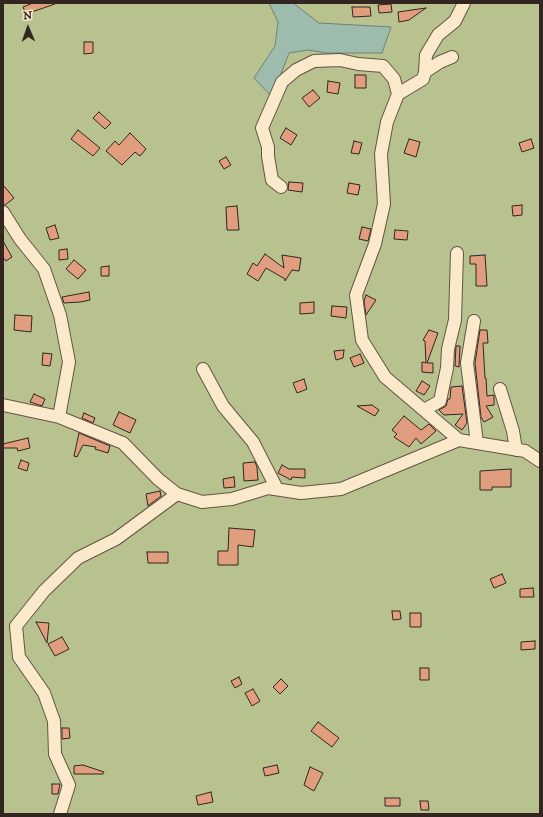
<!DOCTYPE html>
<html>
<head>
<meta charset="utf-8">
<style>
	body { margin:0 }
	#map { position:relative; width:543px; height:817px; overflow:hidden; background:#f7deaf; font-family:"IM FELL DW Pica",serif }
	canvas { display:block }
	.frame { position:absolute; inset:0; border:4px solid #332620; pointer-events:none }
	.north { position:absolute; left:8px; top:8px; width:40px; height:40px; -webkit-text-stroke:3px #faeacb; paint-order:stroke; rotate:358deg; font-size:11px; font-weight:700; line-height:16px; text-align:center; color:#332620 }
	.north::after { content:''; display:block; margin:auto; width:14px; height:18px; background:#332620; clip-path:polygon(50% 0,100% 100%,50% 72%,0 100%) }
</style>
</head>
<body>
<div id="map">
<canvas width="543" height="817"></canvas>
<div class="frame"></div>
<div class="north">N</div>
</div>
<script>
const g = document.querySelector('canvas').getContext('2d');
g.lineJoin = 'round';
function fill(path, color) { g.fillStyle = color; g.fill(path, 'evenodd'); }
const toPath = rows => new Path2D(rows.map(r => 'M' + r).join(''));
function stroke(path, color, width, dash) { g.strokeStyle = color; g.lineWidth = width; g.lineCap = dash ? 'butt' : 'round'; g.setLineDash(dash || []); g.stroke(path); }
fill(toPath([
	[3,3,540,3,540,814,3,814]
]), '#b7c28f');
const water = toPath([
	[269,3,293,3,319,23,391,27,382,53,327,53,308,50,289,53,272,97,254,78,275,46,278,22,269,3]
]);
fill(water, '#9dbcae');
stroke(water, '#738075', 1);
const building = toPath([
	[33,3,55,3,55,4,26,14,23,7,33,3],
	[391,4,392,12,379,13,378,5,391,4],
	[352,7,370,7,371,16,353,17,352,7],
	[426,8,409,20,399,22,398,12,426,8],
	[84,42,93,42,93,53,84,54,84,42],
	[355,75,366,75,366,88,355,88,355,75],
	[328,81,340,83,338,94,327,92,328,81],
	[313,90,320,98,309,107,302,98,313,90],
	[99,112,111,123,105,129,93,118,99,112],
	[286,128,297,135,291,145,280,138,286,128],
	[78,130,100,148,93,156,71,139,78,130],
	[130,133,146,149,140,156,135,152,122,165,106,151,115,141,119,145,130,133],
	[409,139,420,142,416,157,404,153,409,139],
	[531,139,534,148,522,152,519,143,531,139],
	[354,141,362,143,359,154,351,153,354,141],
	[226,157,231,165,224,169,219,161,226,157],
	[289,182,303,183,302,192,288,190,289,182],
	[349,183,360,185,358,195,347,193,349,183],
	[3,185,14,198,5,205,3,205,3,185],
	[522,205,522,215,513,216,512,206,522,205],
	[237,206,239,230,227,230,226,207,237,206],
	[55,225,59,238,50,240,46,228,55,225],
	[362,227,371,229,368,241,359,239,362,227],
	[395,230,408,231,407,240,394,239,395,230],
	[3,241,12,257,6,261,3,257,3,241],
	[67,249,68,259,59,260,59,250,67,249],
	[265,254,284,268,282,255,301,258,299,271,292,270,285,281,285,279,266,268,258,281,247,274,253,263,257,266,265,254],
	[485,255,487,286,476,286,476,264,470,264,470,256,485,255],
	[74,260,86,270,78,279,66,269,74,260],
	[109,266,109,276,101,276,101,267,109,266],
	[89,292,90,300,80,302,64,303,62,297,89,292],
	[366,295,376,300,366,315,364,301,366,295],
	[314,302,314,313,300,314,300,303,314,302],
	[332,306,347,307,346,318,331,316,332,306],
	[15,315,32,316,31,332,14,330,15,315],
	[429,330,438,333,427,363,433,363,433,373,422,372,422,362,426,363,425,341,423,340,429,330],
	[480,330,487,330,488,343,483,343,485,378,486,378,487,396,494,395,494,405,486,406,493,417,484,422,481,417,475,363,480,330],
	[456,346,460,346,459,367,455,366,456,346],
	[344,350,343,358,336,360,334,351,344,350],
	[43,353,52,354,50,366,42,365,43,353],
	[360,354,364,363,354,367,350,358,360,354],
	[304,379,307,389,297,393,293,383,304,379],
	[422,381,430,386,424,395,416,391,422,381],
	[462,386,467,423,462,430,455,425,463,414,444,415,439,410,446,406,448,399,450,399,451,387,462,386],
	[34,394,45,399,42,406,30,402,34,394],
	[372,405,379,410,375,416,357,406,372,405],
	[119,412,136,420,130,433,113,425,119,412],
	[84,413,95,418,93,423,82,418,84,413],
	[404,416,421,430,429,424,436,431,421,444,416,438,409,447,394,437,397,434,392,430,404,416],
	[79,433,110,446,108,453,95,449,96,447,83,445,77,457,74,456,79,433],
	[28,438,30,448,18,451,17,448,3,448,3,444,28,438],
	[21,460,29,463,27,471,18,468,21,460],
	[255,462,257,467,258,480,244,481,243,463,255,462],
	[282,465,289,469,305,469,305,478,292,477,291,480,278,473,282,465],
	[511,469,511,487,492,487,492,490,480,490,480,471,511,469],
	[234,477,235,487,224,488,223,479,234,477],
	[160,491,161,496,148,506,146,494,160,491],
	[229,528,255,530,253,547,238,545,238,565,218,565,218,551,228,551,229,528],
	[147,552,168,552,168,563,148,563,147,552],
	[502,574,506,583,494,588,490,579,502,574],
	[533,588,534,597,520,597,520,589,533,588],
	[392,611,400,611,401,619,393,620,392,611],
	[410,613,421,613,421,627,410,627,410,613],
	[36,622,49,623,47,643,36,622],
	[62,637,69,649,55,656,48,644,62,637],
	[535,641,535,649,521,650,521,642,535,641],
	[420,668,429,668,429,680,420,680,420,668],
	[239,677,242,684,235,688,231,681,239,677],
	[281,679,288,686,280,694,273,687,281,679],
	[253,689,260,701,252,706,245,693,253,689],
	[318,722,339,738,332,747,311,731,318,722],
	[62,728,69,728,70,738,62,739,62,728],
	[83,765,104,772,103,774,74,774,74,766,83,765],
	[277,765,279,773,265,776,263,768,277,765],
	[310,767,323,773,314,791,304,785,310,767],
	[52,784,60,784,58,794,52,794,52,784],
	[211,792,213,802,198,805,196,796,211,792],
	[385,798,400,798,400,806,385,806,385,798],
	[420,801,428,801,429,810,421,810,420,801]
]);
fill(building, '#e19e7f');
stroke(building, '#332620', 1);
const street = toPath([
	[452,57,440,62,425,72,423,79,398,94,387,122,381,154,384,204,375,244,356,295,362,340,385,377,459,440],
	[425,72,426,55,438,35,455,21,464,3],
	[281,187,272,180,268,156,268,147,262,128,282,82,296,70,314,61,340,60,358,64,383,66,394,79,398,94],
	[3,212,20,239,44,269,60,315,69,362,59,417],
	[474,321,467,363,477,443],
	[203,369,223,406,253,442,277,489],
	[500,389,513,431,516,450],
	[3,405,59,417,123,443,158,479,177,494,202,502,232,499,268,488,301,493,341,489,459,440,525,451,540,461],
	[424,410,440,401,447,368,448,349,455,320,457,253],
	[60,814,69,785,55,754,54,721,44,693,19,657,16,626,44,591,78,558,116,539,177,494]
]);
stroke(street, '#645444', 14);
stroke(street, '#faeacb', 12);
</script>
</body>
</html>
